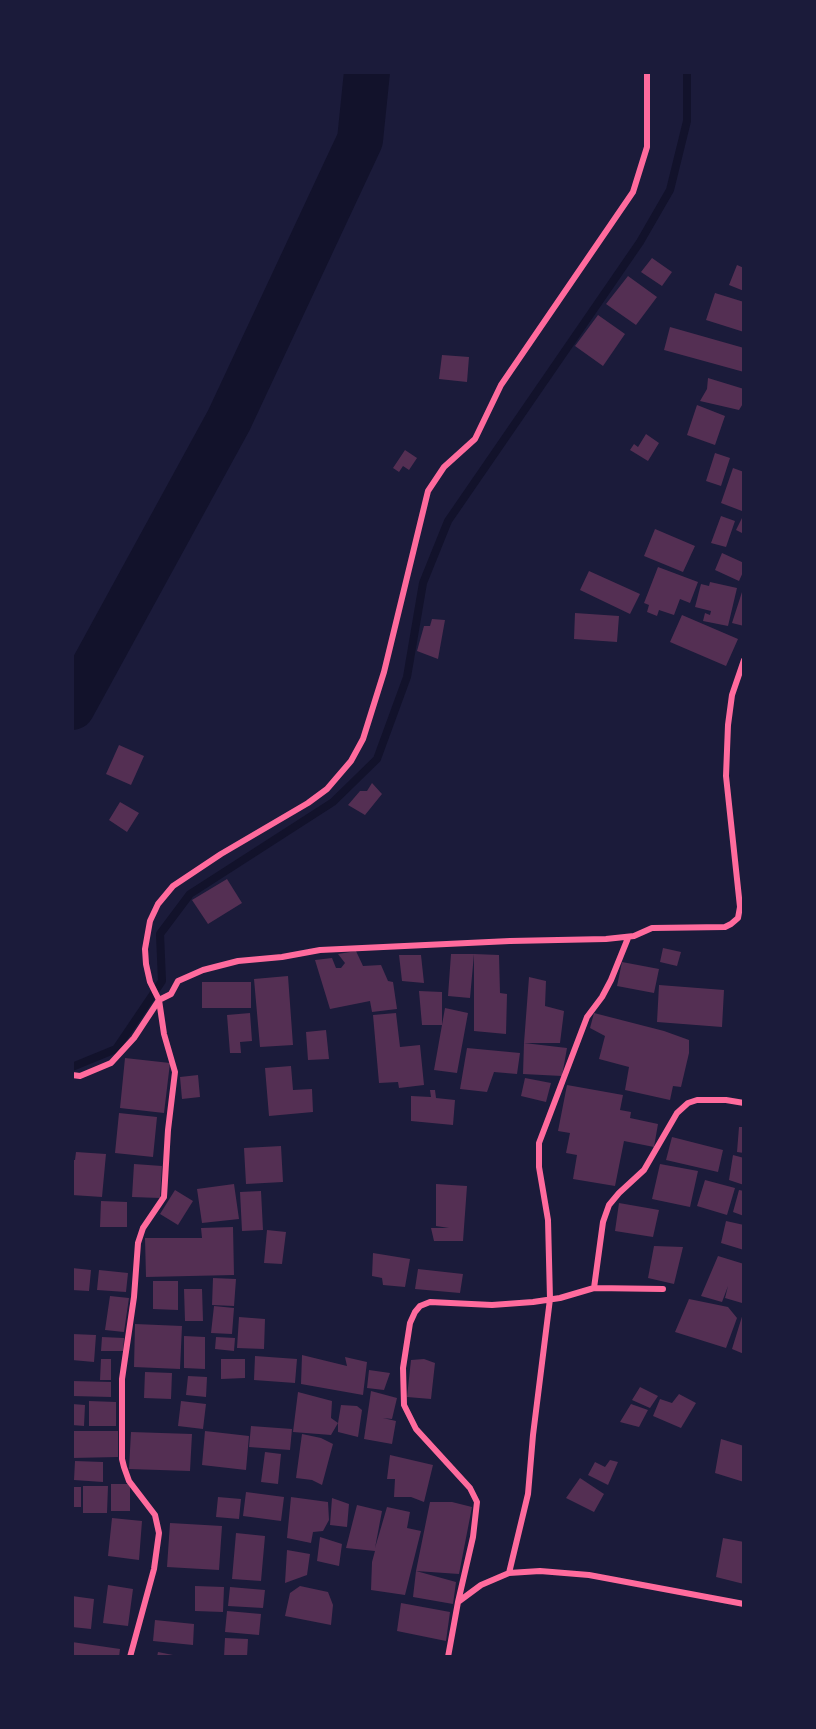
<!DOCTYPE html>
<html>
<head>
<meta charset="utf-8">
<style>
	body { margin:0 }
	#map { position:relative; width:816px; height:1729px; overflow:hidden; background:#1b1b3a; font-family:"Crimson Pro",serif }
	canvas { display:block }
	.frame { position:absolute; inset:0; border:74px solid #1b1b3a; pointer-events:none }
</style>
</head>
<body>
<div id="map">
<canvas width="816" height="1729"></canvas>
<div class="frame"></div>
</div>
<script>
const g = document.querySelector('canvas').getContext('2d');
g.lineJoin = 'round';
const toPath = rows => new Path2D(rows.map(r => 'M' + r).join(''));
function stroke(path, color, width, dash) { g.strokeStyle = color; g.lineWidth = width; g.lineCap = dash ? 'butt' : 'round'; g.setLineDash(dash || []); g.stroke(path); }
function fill(path, color) { g.fillStyle = color; g.fill(path, 'evenodd'); }
stroke(toPath([
	[72,1067,116,1049,162,981,160,934,190,894,333,802,377,759,407,677,423,583,448,521,640,242,670,190,687,121,687,72]
]), '#12122b', 8);
stroke(toPath([
	[72,707,229,420,360,140,367,72]
]), '#12122b', 46);
fill(toPath([
	[652,258,672,272,662,286,641,272],
	[737,265,744,268,744,291,729,285],
	[628,276,657,297,636,325,606,304],
	[715,293,744,302,744,332,706,320],
	[598,315,625,334,603,366,575,346],
	[670,327,744,348,744,372,664,350],
	[442,355,469,357,467,382,439,379],
	[708,378,744,389,744,402,739,410,700,401,707,389],
	[697,405,725,416,715,445,687,435],
	[646,434,659,443,648,461,630,450,634,444,638,447],
	[405,450,417,458,409,470,403,466,399,472,393,468],
	[715,453,730,458,721,486,706,481],
	[733,468,744,472,744,504,742,511,721,503],
	[744,514,744,534,736,530],
	[721,516,735,521,726,547,711,543],
	[655,529,695,546,683,572,644,556],
	[722,553,744,563,744,570,739,581,715,570],
	[658,567,698,582,690,603,680,599,674,615,659,610,657,616,647,612,649,605,644,603],
	[589,571,640,594,630,614,580,590],
	[710,582,737,588,728,626,703,621,705,613,710,615,711,611,695,607,701,584,709,586],
	[742,592,744,593,744,626,732,623],
	[575,613,619,616,617,642,574,639],
	[682,615,738,639,726,666,670,642],
	[432,619,445,620,438,659,417,651,424,626,430,626],
	[119,745,144,756,131,785,106,774],
	[372,783,382,794,365,815,348,805,360,791,367,791],
	[120,802,139,813,127,832,109,820],
	[227,879,242,903,208,924,192,900],
	[663,948,681,952,677,966,660,962],
	[356,951,363,966,381,965,388,981,393,982,397,1009,372,1012,370,1001,330,1009,315,960,332,958,336,968,341,968,345,963,338,954],
	[451,954,474,954,499,955,500,993,507,994,506,1034,474,1031,474,954,470,998,448,996],
	[399,955,421,955,424,983,402,981],
	[622,962,659,969,654,993,617,986],
	[288,976,293,1045,260,1047,254,979],
	[529,977,546,981,545,1006,564,1011,560,1043,524,1043],
	[202,982,251,982,251,1008,202,1008],
	[659,985,724,990,722,1027,657,1022],
	[419,991,442,992,442,1025,445,1008,468,1013,457,1073,434,1070,442,1025,422,1025],
	[250,1013,252,1041,240,1042,241,1053,230,1053,227,1015],
	[396,1013,400,1047,420,1045,424,1085,399,1088,398,1082,379,1083,373,1015],
	[594,1013,664,1031,689,1040,689,1053,681,1087,673,1086,670,1100,625,1090,629,1067,599,1059,605,1036,590,1028],
	[326,1030,329,1059,308,1060,306,1032],
	[524,1043,567,1048,562,1076,523,1074],
	[467,1048,520,1053,517,1074,494,1072,487,1092,460,1089],
	[125,1058,170,1063,164,1113,120,1108],
	[291,1066,293,1090,312,1089,313,1112,269,1116,265,1068],
	[198,1075,200,1097,182,1099,180,1077],
	[525,1078,551,1083,546,1102,521,1096],
	[567,1085,623,1095,620,1110,631,1112,630,1118,658,1124,654,1147,624,1141,615,1186,573,1179,577,1155,566,1153,570,1133,558,1131],
	[430,1090,435,1090,436,1098,455,1100,453,1125,411,1121,411,1096,431,1097],
	[119,1113,157,1117,153,1157,115,1153],
	[739,1127,744,1127,744,1153,737,1152],
	[672,1137,723,1150,718,1172,666,1160],
	[281,1146,283,1182,246,1184,244,1148],
	[76,1152,106,1154,102,1197,72,1195,72,1160,75,1160],
	[733,1155,744,1158,744,1185,729,1180],
	[134,1164,162,1166,160,1198,132,1197],
	[660,1164,698,1171,690,1207,652,1199],
	[705,1180,735,1188,727,1215,697,1206],
	[234,1184,239,1219,202,1223,197,1189],
	[436,1184,467,1186,463,1241,434,1241,431,1228,449,1228,436,1226],
	[175,1190,193,1201,178,1225,160,1214],
	[739,1190,744,1191,744,1216,733,1212],
	[261,1191,263,1230,242,1231,240,1192],
	[101,1201,127,1202,127,1227,100,1227],
	[619,1203,659,1210,653,1237,615,1231],
	[726,1221,744,1225,744,1250,721,1243],
	[233,1227,234,1275,146,1277,145,1238,202,1238,201,1228],
	[267,1230,286,1232,282,1264,264,1263],
	[654,1246,683,1247,674,1284,648,1278],
	[373,1253,410,1259,405,1287,383,1285,382,1278,372,1276],
	[718,1256,744,1264,744,1298,742,1303,725,1298,728,1286,722,1302,701,1296],
	[72,1268,91,1270,89,1291,72,1290],
	[418,1269,463,1274,460,1293,415,1289],
	[99,1270,128,1273,126,1292,97,1290],
	[213,1278,236,1279,234,1306,212,1305],
	[153,1281,178,1281,178,1310,153,1309],
	[184,1289,202,1289,203,1321,185,1321],
	[110,1296,129,1298,124,1332,105,1330],
	[689,1299,728,1307,737,1318,726,1348,675,1332],
	[214,1306,234,1308,232,1334,211,1333],
	[744,1310,744,1354,732,1349],
	[239,1317,265,1319,264,1349,237,1348],
	[135,1324,182,1326,180,1369,134,1367],
	[72,1334,96,1335,94,1362,72,1360],
	[184,1336,205,1337,205,1369,184,1368],
	[102,1337,124,1338,123,1351,101,1351],
	[216,1337,235,1338,234,1351,215,1349],
	[302,1355,347,1366,345,1357,367,1362,363,1395,301,1384],
	[255,1356,297,1359,295,1383,254,1380],
	[101,1359,111,1359,111,1380,100,1380],
	[221,1359,245,1359,245,1378,221,1379],
	[424,1359,435,1363,431,1399,407,1397,411,1360],
	[369,1370,390,1373,384,1390,367,1388],
	[145,1372,172,1373,171,1399,144,1398],
	[188,1376,207,1377,206,1397,186,1395],
	[72,1381,111,1382,111,1397,72,1396],
	[640,1387,658,1396,650,1408,632,1400],
	[371,1391,397,1398,392,1419,383,1418,396,1421,392,1444,364,1439],
	[298,1392,332,1401,331,1418,338,1423,341,1405,357,1406,362,1410,358,1437,338,1432,338,1423,331,1435,293,1432],
	[679,1394,696,1403,681,1428,653,1416,660,1399,672,1403],
	[89,1401,116,1402,116,1426,89,1426],
	[181,1401,206,1404,203,1429,178,1426],
	[72,1404,85,1405,84,1426,72,1425],
	[631,1404,648,1410,639,1427,620,1422],
	[251,1426,292,1429,290,1450,249,1447],
	[72,1431,118,1431,118,1457,72,1458],
	[205,1431,249,1436,246,1470,202,1465],
	[131,1432,192,1434,190,1471,129,1469],
	[302,1434,321,1438,333,1444,322,1485,312,1480,296,1478],
	[721,1439,744,1446,744,1482,715,1473],
	[265,1452,281,1454,278,1484,261,1482],
	[390,1455,433,1465,424,1502,411,1497,394,1497,395,1479,387,1479],
	[610,1460,618,1462,608,1485,588,1475,595,1462,605,1467],
	[75,1461,103,1462,103,1482,74,1480],
	[580,1478,604,1494,594,1512,566,1498],
	[111,1484,130,1484,130,1511,111,1511],
	[83,1486,108,1486,107,1513,83,1513],
	[72,1487,81,1487,81,1507,72,1507],
	[246,1492,284,1497,281,1521,243,1516],
	[218,1497,241,1499,239,1519,216,1517],
	[291,1497,328,1502,329,1520,323,1531,313,1532,311,1543,287,1538],
	[332,1498,349,1504,347,1527,330,1525],
	[430,1502,452,1502,472,1507,459,1574,416,1571,456,1582,453,1604,413,1597,416,1571],
	[357,1505,382,1511,375,1548,387,1507,410,1512,407,1528,421,1531,405,1595,371,1590,372,1562,375,1551,346,1548],
	[112,1518,142,1521,139,1560,108,1556],
	[170,1523,222,1526,219,1570,167,1567],
	[236,1533,265,1536,261,1581,232,1579],
	[320,1537,342,1544,339,1566,317,1561],
	[723,1538,744,1542,744,1584,716,1577],
	[287,1550,310,1554,307,1575,285,1583],
	[108,1585,133,1589,128,1626,103,1623],
	[195,1586,224,1587,223,1612,195,1611],
	[300,1586,328,1592,333,1605,331,1625,285,1616,290,1593],
	[230,1587,265,1590,263,1608,228,1606],
	[72,1596,94,1599,91,1629,72,1627],
	[401,1603,450,1612,446,1641,397,1631],
	[227,1611,261,1614,259,1635,225,1632],
	[155,1620,194,1624,193,1645,153,1641],
	[225,1638,248,1639,247,1657,224,1657],
	[72,1642,120,1649,119,1657,72,1657],
	[158,1652,178,1656,178,1657,157,1657]
]), '#542f53');
stroke(toPath([
	[72,1075,80,1076,111,1063,134,1038,159,1000,171,994,178,981,203,970,238,961,282,957,320,950,510,941,606,939,634,936,652,928,725,927,731,924,738,918,740,907,726,776,728,725,732,695,744,660],
	[594,1288,663,1289],
	[509,1573,528,1494,533,1435,550,1299,548,1220,539,1167,539,1143,587,1017,602,997,611,980,628,938],
	[458,1602,473,1537,477,1502,470,1488,416,1429,404,1405,403,1368,410,1323,415,1312,420,1306,430,1302,492,1305,533,1302,560,1298,594,1288,603,1222,609,1205,619,1193,644,1170,677,1113,688,1103,697,1100,726,1100,744,1103],
	[130,1657,154,1569,159,1533,155,1515,129,1481,124,1467,122,1459,122,1379,134,1297,138,1243,143,1228,164,1197,168,1130,175,1072,164,1034,159,1000,150,982,146,964,145,949,150,921,158,904,173,886,221,854,308,803,327,789,351,761,363,739,384,672,428,491,444,467,475,439,501,385,633,192,647,147,647,72],
	[448,1657,458,1602,481,1585,509,1573,540,1571,589,1575,744,1604]
]), '#ff6b9d', 6);
</script>
</body>
</html>
